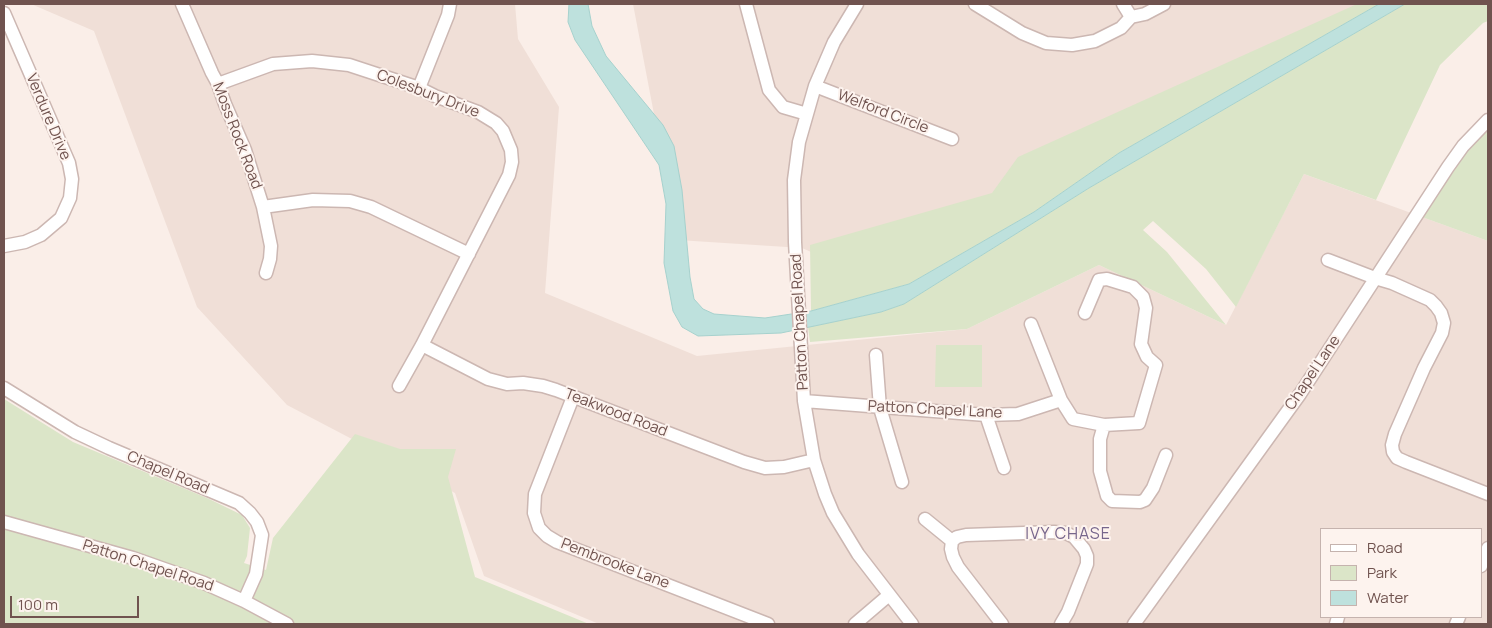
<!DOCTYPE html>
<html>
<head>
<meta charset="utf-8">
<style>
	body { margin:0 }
	#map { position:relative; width:1492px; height:628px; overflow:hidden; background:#faeee8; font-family:Manrope,sans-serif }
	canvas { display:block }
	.frame { position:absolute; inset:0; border:5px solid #70534f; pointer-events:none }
	.legend { position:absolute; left:1320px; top:528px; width:162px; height:90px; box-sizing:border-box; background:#fdf3ee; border:1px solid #c5b3ae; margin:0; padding:6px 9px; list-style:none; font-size:15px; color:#70534f }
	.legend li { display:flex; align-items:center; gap:10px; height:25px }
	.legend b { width:25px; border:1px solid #c5b3ae }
	.scale { position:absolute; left:10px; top:596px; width:129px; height:22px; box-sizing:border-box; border:2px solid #70534f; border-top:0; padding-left:6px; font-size:15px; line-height:18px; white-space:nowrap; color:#70534f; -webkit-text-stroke:4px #fdf3ee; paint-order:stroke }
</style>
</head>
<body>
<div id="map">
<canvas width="1492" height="628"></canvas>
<div class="frame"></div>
<ul class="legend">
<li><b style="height:6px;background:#fff"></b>Road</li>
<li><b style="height:14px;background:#dbe5c8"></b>Park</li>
<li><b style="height:14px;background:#bee1dd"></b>Water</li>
</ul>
<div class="scale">100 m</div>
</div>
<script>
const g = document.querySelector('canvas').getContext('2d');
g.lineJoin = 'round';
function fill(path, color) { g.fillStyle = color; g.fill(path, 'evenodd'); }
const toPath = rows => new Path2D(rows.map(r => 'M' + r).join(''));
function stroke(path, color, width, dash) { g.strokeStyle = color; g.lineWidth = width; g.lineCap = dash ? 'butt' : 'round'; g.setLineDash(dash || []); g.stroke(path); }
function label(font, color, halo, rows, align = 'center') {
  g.font = font + ' Manrope,sans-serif'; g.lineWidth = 4; g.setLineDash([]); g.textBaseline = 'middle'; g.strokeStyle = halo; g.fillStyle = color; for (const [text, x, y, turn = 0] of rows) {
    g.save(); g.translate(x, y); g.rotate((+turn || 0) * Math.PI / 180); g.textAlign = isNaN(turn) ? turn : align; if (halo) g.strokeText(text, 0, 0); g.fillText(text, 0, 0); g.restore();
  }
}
fill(toPath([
	[31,4,515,4,518,39,559,107,545,293,697,356,967,329,1099,265,1226,325,1304,174,1488,241,1488,624,599,624,484,576,455,493,287,405,197,307,94,31],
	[1321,529,1481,529,1481,617,1321,617],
	[633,4,1377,4,873,279,802,248,678,240]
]), '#f0dfd7');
fill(toPath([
	[1357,4,1379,4,1119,153,1034,212,909,284,811,311,810,245,992,193,1018,157],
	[1405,4,1488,4,1488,21,1483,23,1440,65,1376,200,1304,174,1236,307,1206,269,1153,221,1143,230,1167,252,1226,325,1099,265,967,329,810,342,808,327,881,312,904,304,1089,188],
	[1488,124,1488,241,1422,217,1485,126],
	[936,345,982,345,982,387,935,387],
	[4,399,73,442,207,498,242,515,250,528,247,556,244,563,266,570,273,538,355,434,400,449,456,449,448,477,475,577,589,624,4,624]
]), '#dbe5c8');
const water = toPath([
	[569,4,588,4,592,26,606,56,663,125,674,146,682,190,690,277,694,299,703,309,714,314,765,318,811,311,909,284,1034,212,1119,153,1379,4,1405,4,1089,188,904,304,881,312,781,333,698,336,682,327,673,311,664,263,666,204,659,165,575,40,568,22,569,4]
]);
fill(water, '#bee1dd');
stroke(water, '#a6d1cd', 1);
const minor = toPath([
	[182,4,212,73,218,84,225,104,245,150,263,207,271,246,270,259,266,273],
	[746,4,769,90,783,107,807,114],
	[857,4,834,42,815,86,799,142,794,180,795,242,804,401,814,460,825,494,833,513,858,554,912,624],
	[975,4,1022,33,1046,43,1072,45,1095,41,1121,28,1131,17,1145,14,1164,4],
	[1123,4,1131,17],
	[4,13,69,163,72,179,70,198,61,218,41,235,25,242,4,246],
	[218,84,273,64,312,61,349,65,419,88,435,96,478,112,496,123,503,131,511,150,512,162,509,175,422,345,399,386],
	[815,86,952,139],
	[419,88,448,15,450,4],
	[263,207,313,200,350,201,371,207,469,254],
	[1328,260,1375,278,1392,283,1430,300,1436,306,1441,313,1444,323,1442,333,1424,368,1395,434,1392,445,1393,452,1397,458,1406,462,1488,494],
	[1031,324,1061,400],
	[422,345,488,379,507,384,523,383,543,386,556,390,744,462,765,468,784,467,814,460],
	[876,355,880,408,902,482],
	[4,388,75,432,109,448,239,503,250,513,257,522,262,535,256,574,244,601],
	[573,397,535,494,534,513,539,528,547,536,557,542,768,624],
	[804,401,986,415,1018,414,1061,400,1073,419,1104,425,1139,423,1156,365,1147,357,1141,344,1146,308,1143,297,1133,287,1107,279,1099,280,1085,313],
	[986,415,1004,468],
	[1104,425,1100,439,1100,471,1107,496,1112,501,1140,502,1145,500,1153,488,1166,455],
	[925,519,952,541],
	[4,522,133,558,204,583,244,601,287,624],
	[1481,566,1488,548],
	[855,624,889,595],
	[1002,624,958,567,953,557,951,549,952,541,957,537,966,535,1054,532,1066,533,1074,537,1084,549,1087,556,1087,564,1068,612,1061,624],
	[1134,624,1300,394,1448,167,1463,146,1488,120],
	[1336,624,1338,617],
	[1456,624,1459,617]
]);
stroke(minor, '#ccb7b2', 15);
stroke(minor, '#fff', 12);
label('15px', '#70534f', '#fdf3ee', [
	["Colesbury Drive",428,94,21],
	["Welford Circle",883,112,21],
	["Verdure Drive",48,117,67],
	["Moss Rock Road",237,136,69],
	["Patton Chapel Road",800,322,-93],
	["Chapel Lane",1313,373,-56],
	["Patton Chapel Lane",935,410,3],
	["Teakwood Road",616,413,21],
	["Chapel Road",168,473,23],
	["Pembrooke Lane",615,564,21],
	["Patton Chapel Road",148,566,18]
]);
g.letterSpacing = '1px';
label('16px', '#77668c', '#fdf3ee', [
	["IVY CHASE",1068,535]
]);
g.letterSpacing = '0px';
</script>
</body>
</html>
